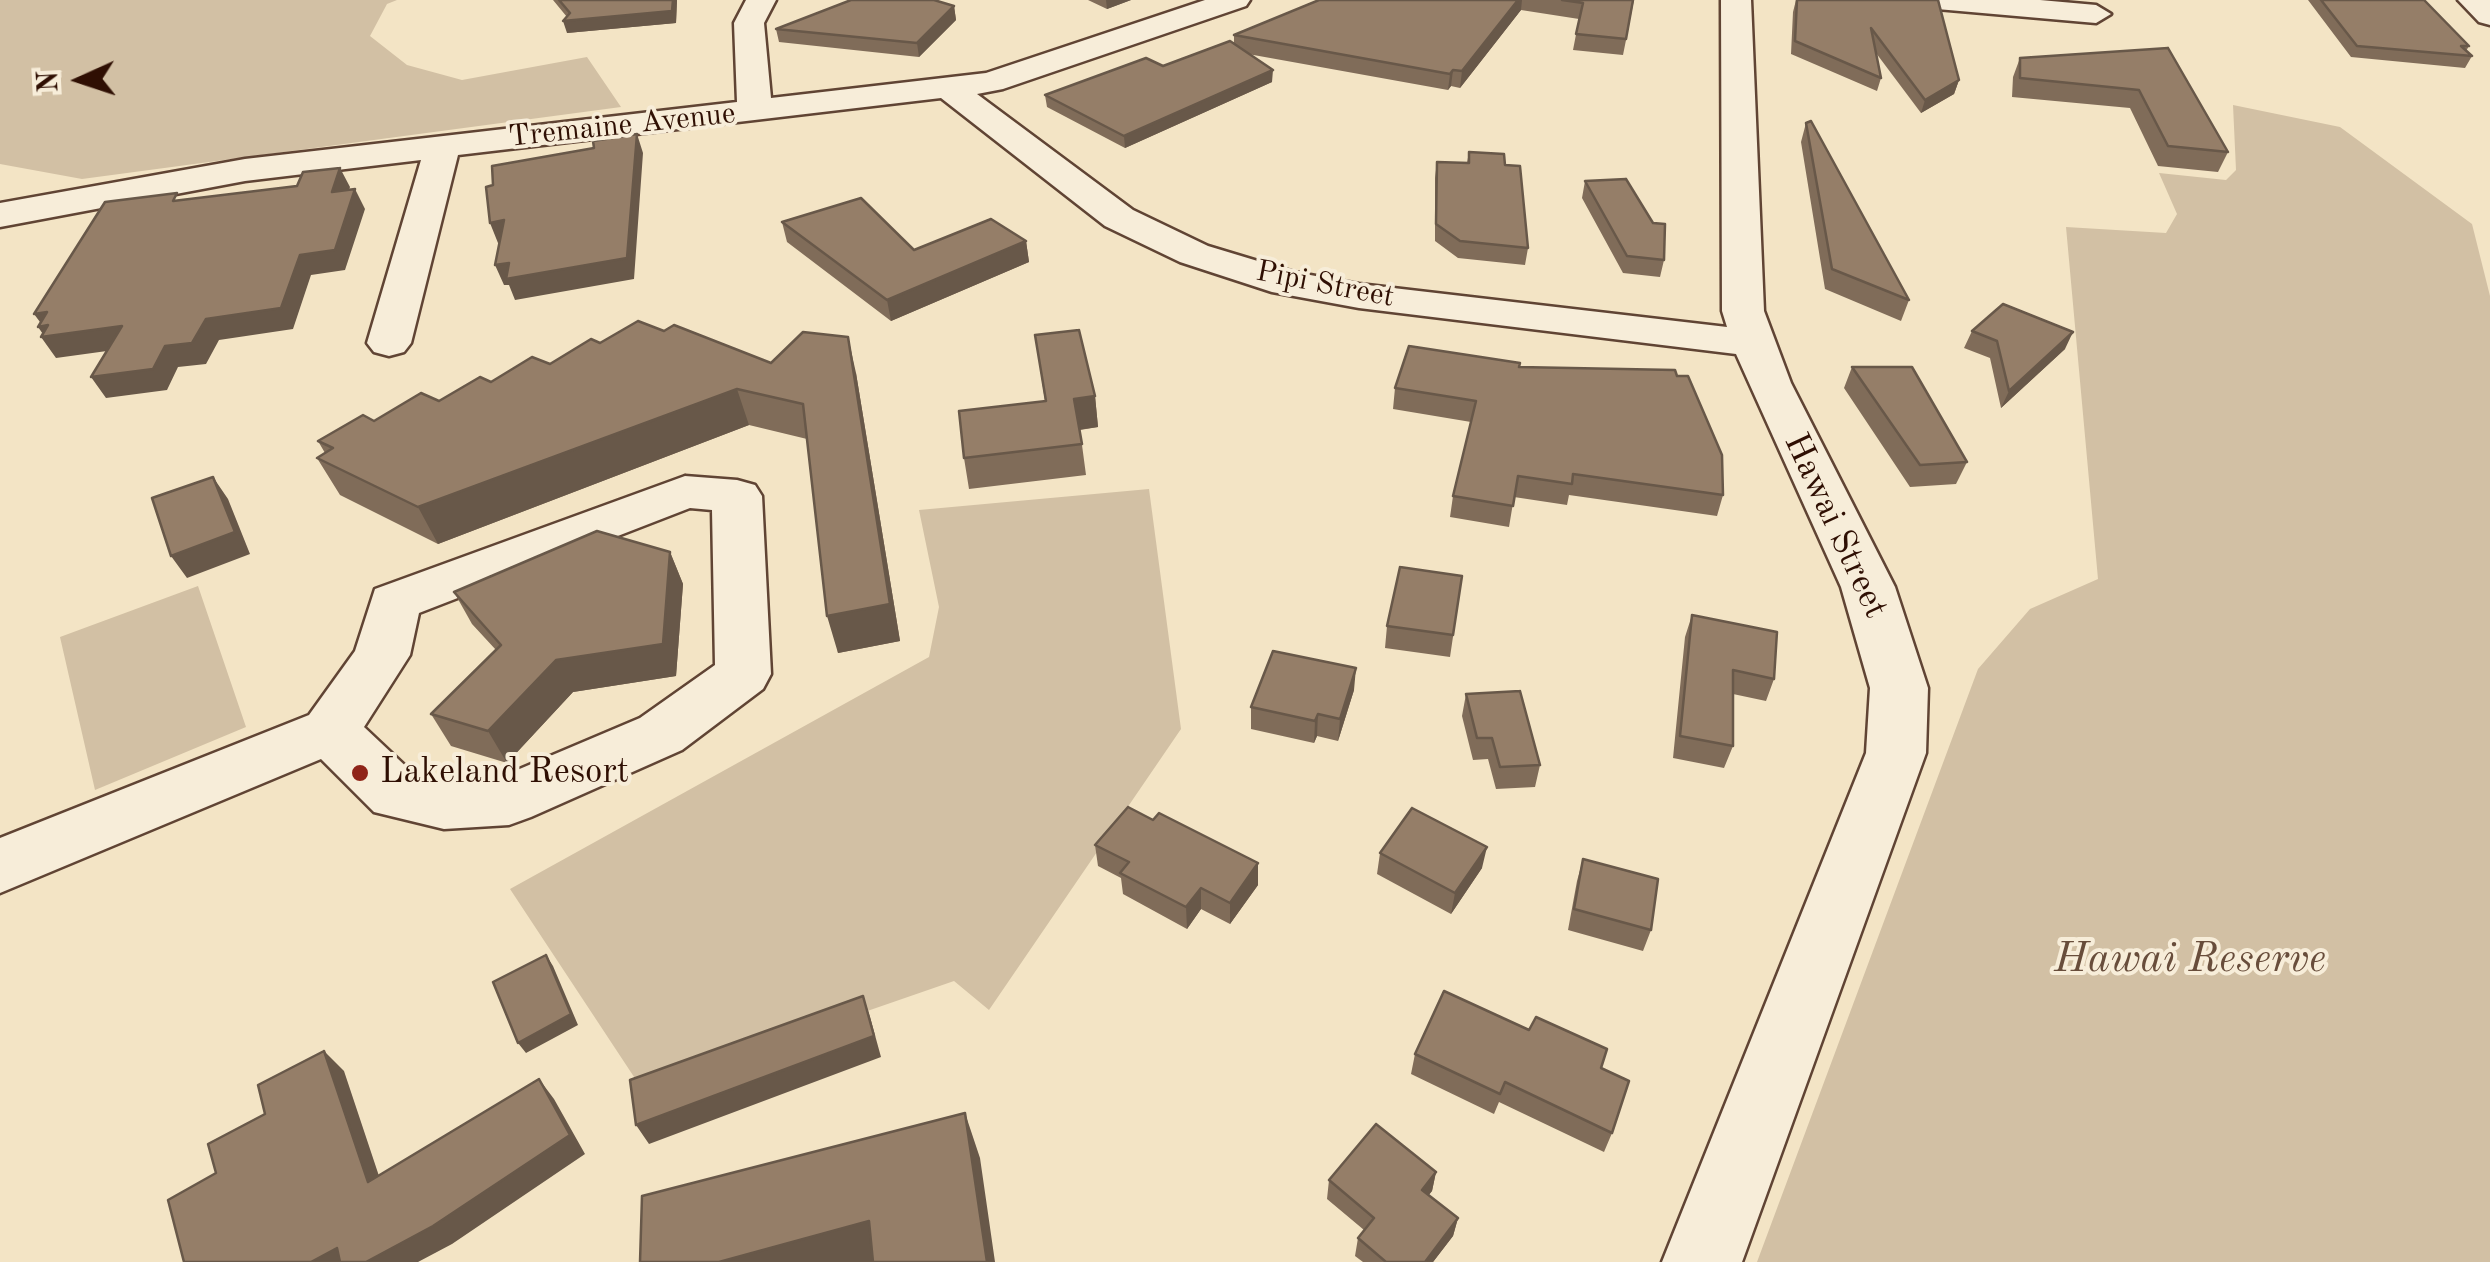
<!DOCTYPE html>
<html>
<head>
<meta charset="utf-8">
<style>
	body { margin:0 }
	#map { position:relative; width:2490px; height:1262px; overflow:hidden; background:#f3e4c5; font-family:"Old Standard TT",serif }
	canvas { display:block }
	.north { position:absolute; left:30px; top:30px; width:100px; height:100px; -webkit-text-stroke:8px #f7edd9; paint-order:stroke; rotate:267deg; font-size:28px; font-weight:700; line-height:40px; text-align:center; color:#2f0f03 }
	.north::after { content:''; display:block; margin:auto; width:35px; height:45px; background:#2f0f03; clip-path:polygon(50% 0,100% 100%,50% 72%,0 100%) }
</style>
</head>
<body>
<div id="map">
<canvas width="2490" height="1262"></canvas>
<div class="north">N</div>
</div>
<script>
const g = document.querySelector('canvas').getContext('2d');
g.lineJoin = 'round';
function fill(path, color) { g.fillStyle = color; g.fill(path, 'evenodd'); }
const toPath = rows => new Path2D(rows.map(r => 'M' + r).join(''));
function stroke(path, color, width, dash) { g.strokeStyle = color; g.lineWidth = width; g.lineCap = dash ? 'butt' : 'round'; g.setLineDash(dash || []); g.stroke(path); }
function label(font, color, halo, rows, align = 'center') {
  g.font = font + ' "Old Standard TT",serif'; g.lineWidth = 8; g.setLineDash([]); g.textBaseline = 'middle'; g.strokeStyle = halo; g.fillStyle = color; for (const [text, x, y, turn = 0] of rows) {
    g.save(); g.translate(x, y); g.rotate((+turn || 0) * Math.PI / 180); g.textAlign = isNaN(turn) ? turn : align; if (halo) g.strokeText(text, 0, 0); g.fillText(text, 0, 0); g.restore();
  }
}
fill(toPath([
	[0,0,397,0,387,4,370,36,407,65,462,80,587,57,621,107,82,179,0,164],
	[2233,105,2340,127,2472,224,2490,296,2490,1262,1757,1262,1978,669,2030,609,2098,579,2066,227,2166,233,2177,214,2159,173,2226,180,2236,170],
	[1149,489,1181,729,989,1010,954,981,642,1089,510,889,929,657,939,607,919,510],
	[198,586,246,727,95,790,60,637]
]), '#d2c0a4');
const minor = toPath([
	[746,0,776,0,764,23,771,98,986,73,1205,0,1250,0,1246,6,1003,89,977,94,1133,210,1208,246,1294,272,1359,284,1727,327,1722,311,1721,0,1751,0,1764,311,1791,383,1895,587,1928,688,1926,753,1742,1262,1662,1262,1866,753,1870,688,1841,587,1736,354,1359,308,1272,292,1180,262,1105,226,941,98,458,155,411,343,404,352,389,356,374,352,367,343,421,160,245,181,0,227,0,203,245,159,737,102,734,23,746,0],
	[1922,0,2040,0,2096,5,2111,14,2096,23,1937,9,1922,0],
	[2458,0,2490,0,2490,25,2479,22,2458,0],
	[685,476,737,480,755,485,762,496,771,674,763,689,682,750,531,817,509,825,444,829,374,812,321,759,0,893,0,838,309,715,355,651,375,589,685,476],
	[690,508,712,510,715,665,640,718,503,776,444,779,414,774,364,727,410,655,419,613,690,508]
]);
stroke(minor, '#604434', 5);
fill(minor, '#f7edd9');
fill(toPath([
	[553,0,677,0,676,23,567,33,567,17],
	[1088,0,1131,0,1107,9],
	[1319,0,1634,0,1623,55,1573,50,1579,19,1521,10,1460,88,1451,86,1448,90,1248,54,1272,82,1125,148,1047,107,1045,95,1163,66,1234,44,1234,35],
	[1796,0,1938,0,1959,80,1954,94,1921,113,1876,53,1881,78,1877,91,1791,54,1793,12],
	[2308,0,2424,0,2469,46,2466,51,2472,56,2465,68,2351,57],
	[954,6,956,20,919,57,779,42,776,29],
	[2168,48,2228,152,2218,172,2158,166,2130,108,2012,97,2013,77,2020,58],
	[1806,123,1909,300,1901,321,1825,289,1801,142],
	[1469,152,1505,165,1528,248,1525,265,1458,258,1435,241,1435,178,1437,162,1467,163],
	[1585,181,1664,260,1660,277,1623,273,1582,198],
	[782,222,914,250,1026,241,1029,262,891,321,787,242],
	[664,331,771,363,856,373,900,641,838,653,807,439,749,425,438,544,340,495,317,458,325,453,318,441,374,421,439,401,491,382,550,364,600,343],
	[1972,331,2065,349,2001,408,1990,358,1964,348],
	[1035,335,1095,396,1098,427,1080,430,1086,475,969,489,964,458,1045,401],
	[1519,367,1723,495,1717,516,1569,495,1567,505,1514,497,1509,527,1450,517,1453,496,1471,422,1393,409,1395,388],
	[1852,367,1967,462,1956,484,1910,487,1844,388],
	[670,552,683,584,676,676,573,692,507,763,451,746,431,714,496,650,472,624,454,592],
	[1462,576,1450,657,1385,648,1387,626],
	[1692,615,1774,679,1766,701,1733,694,1733,746,1724,768,1673,758,1685,637],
	[1354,690,1338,741,1317,736,1314,743,1251,729,1251,707],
	[1466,694,1540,765,1535,787,1496,789,1488,759,1473,760,1462,716],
	[1095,845,1258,885,1230,924,1201,909,1187,929,1123,894,1121,878,1098,866],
	[1380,853,1482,868,1451,914,1377,874],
	[1583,859,1651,930,1643,951,1568,930,1577,881],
	[1415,1054,1601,1068,1612,1133,1604,1152,1499,1102,1494,1114,1411,1074],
	[1436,1172,1432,1191,1428,1195,1458,1218,1453,1236,1433,1262,1363,1262,1355,1256,1358,1238,1364,1230,1327,1199,1329,1180]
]), '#806c59');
fill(toPath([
	[673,0,677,0,676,23,567,33,563,21],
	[1106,0,1131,0,1107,9],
	[1518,0,1522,0,1521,10,1460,88,1462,71],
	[954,6,956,20,919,57,917,43],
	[1273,70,1272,82,1125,148,1124,136],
	[1453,70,1451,86,1448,90,1450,74],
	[1959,80,1954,94,1921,113,1925,100],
	[637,134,643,153,634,279,515,300,509,285,504,285,495,265],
	[340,168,350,187,342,212,332,192],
	[355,189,365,209,345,270,311,275,293,329,219,340,206,364,178,367,167,390,106,398,91,377,165,346,206,319],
	[504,220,512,241,498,243,490,223],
	[1026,241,1029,262,891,321,887,300],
	[47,312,122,326,136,347,56,358,41,337,45,337,38,327,43,326,34,314],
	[2073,332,2065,349,2001,408,2009,391],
	[848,337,856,373,900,641,838,653,827,616],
	[737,389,749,425,438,544,418,507],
	[1095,396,1098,427,1077,430,1074,399],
	[213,477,228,499,250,554,187,578,171,556],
	[670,552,683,584,676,676,573,692,507,763,488,731,556,660],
	[1356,668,1354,690,1338,741,1340,719],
	[1318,714,1317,736,1314,743,1315,721],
	[1487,847,1482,868,1451,914,1455,893],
	[1258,863,1258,885,1230,924,1230,903],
	[1201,888,1201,909,1187,929,1186,907],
	[546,955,553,966,578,1025,526,1053,518,1043],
	[863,996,870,1017,881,1057,649,1144,636,1125],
	[324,1051,344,1071,387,1200,368,1182],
	[539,1079,554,1099,585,1154,452,1244,418,1262,366,1262],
	[965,1113,980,1158,995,1262,987,1262],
	[1436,1172,1432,1191,1418,1209,1422,1190],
	[1458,1218,1453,1236,1433,1262,1425,1262],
	[869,1221,889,1262,719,1262],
	[337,1248,354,1262,311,1262]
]), '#685849');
const building = toPath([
	[559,0,673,0,672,11,563,21,570,13,559,0],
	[851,0,934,0,954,6,917,43,776,29,851,0],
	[1319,0,1518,0,1462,71,1453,70,1450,74,1234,35,1319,0],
	[1562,0,1633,0,1626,39,1576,34,1583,3,1562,0],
	[1797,0,1938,0,1959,80,1925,100,1871,28,1881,78,1795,41,1797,0],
	[2321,0,2424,0,2469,46,2461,46,2472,56,2357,46,2321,0],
	[1230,41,1273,70,1124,136,1045,95,1146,58,1163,66,1230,41],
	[2168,48,2228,152,2168,146,2139,90,2020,78,2020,58,2168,48],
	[1811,121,1909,300,1832,269,1806,123,1811,121],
	[637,134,627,258,506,279,509,263,495,265,504,220,490,223,486,187,493,185,492,166,594,148,593,141,637,134],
	[1469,152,1504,154,1505,165,1520,166,1528,248,1460,241,1436,224,1437,162,1469,163,1469,152],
	[340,168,332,192,355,189,335,250,300,255,281,308,206,319,192,343,165,346,153,369,91,377,122,326,41,337,48,325,38,327,47,312,34,314,105,202,177,193,173,201,297,186,303,172,340,168],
	[1626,179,1653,223,1665,224,1664,260,1627,256,1585,181,1626,179],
	[861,198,914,250,991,219,1026,241,887,300,782,222,861,198],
	[2003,304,2073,332,2009,391,1997,341,1972,331,2003,304],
	[638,321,664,331,674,325,771,363,803,332,848,337,890,604,827,616,803,404,737,389,418,507,317,458,333,448,318,441,363,415,374,421,421,393,439,401,480,377,491,382,532,357,550,364,591,339,600,343,638,321],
	[1079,330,1095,396,1074,399,1082,444,964,458,959,411,1046,401,1035,335,1079,330],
	[1409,346,1520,363,1519,367,1675,370,1677,376,1688,376,1722,455,1723,495,1573,474,1572,484,1518,476,1513,506,1453,496,1476,401,1395,388,1409,346],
	[1852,367,1912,367,1967,462,1920,465,1852,367],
	[213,477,235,532,171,556,152,498,213,477],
	[597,531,670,552,663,644,556,660,488,731,431,714,501,645,454,592,597,531],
	[1400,567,1462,576,1453,635,1387,626,1400,567],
	[1692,615,1777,632,1774,679,1733,670,1733,746,1680,736,1692,615],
	[1273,651,1356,668,1340,719,1318,714,1315,721,1251,707,1273,651],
	[1520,691,1540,765,1500,767,1492,738,1477,738,1466,694,1520,691],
	[1128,807,1153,820,1159,813,1258,863,1230,903,1201,888,1186,907,1120,873,1129,862,1095,845,1128,807],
	[1412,808,1487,847,1455,893,1380,853,1412,808],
	[1583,859,1658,879,1651,930,1574,909,1583,859],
	[546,955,571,1014,518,1043,493,982,546,955],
	[1444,991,1529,1030,1536,1017,1607,1049,1601,1068,1629,1081,1612,1133,1505,1082,1500,1094,1415,1054,1444,991],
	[863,996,874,1036,636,1125,630,1080,863,996],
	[324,1051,368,1182,539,1079,570,1135,433,1226,366,1262,340,1262,337,1248,311,1262,184,1262,168,1200,216,1173,208,1144,265,1114,258,1085,324,1051],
	[965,1113,987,1262,873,1262,869,1221,719,1262,640,1262,642,1196,965,1113],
	[1376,1124,1436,1172,1422,1190,1458,1218,1425,1262,1386,1262,1358,1238,1374,1218,1329,1180,1376,1124]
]);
fill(building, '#957e68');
stroke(building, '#685849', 2.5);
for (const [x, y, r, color] of [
	[360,773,10,"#8f2418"]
]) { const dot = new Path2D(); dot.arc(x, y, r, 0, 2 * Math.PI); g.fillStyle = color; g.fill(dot); stroke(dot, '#f7edd9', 4); }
label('30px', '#2f0f03', '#f7edd9', [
	["Tremaine Avenue",622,126,-6],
	["Pipi Street",1325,285,11]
]);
label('35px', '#2f0f03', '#f7edd9', [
	["Hawai Street",1835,526,65]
]);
label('35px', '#2f0f03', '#f7edd9', [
	["Lakeland Resort",380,773]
], 'left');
label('italic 42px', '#684d3b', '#f7edd9', [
	["Hawai Reserve",2190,960]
]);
</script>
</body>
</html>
